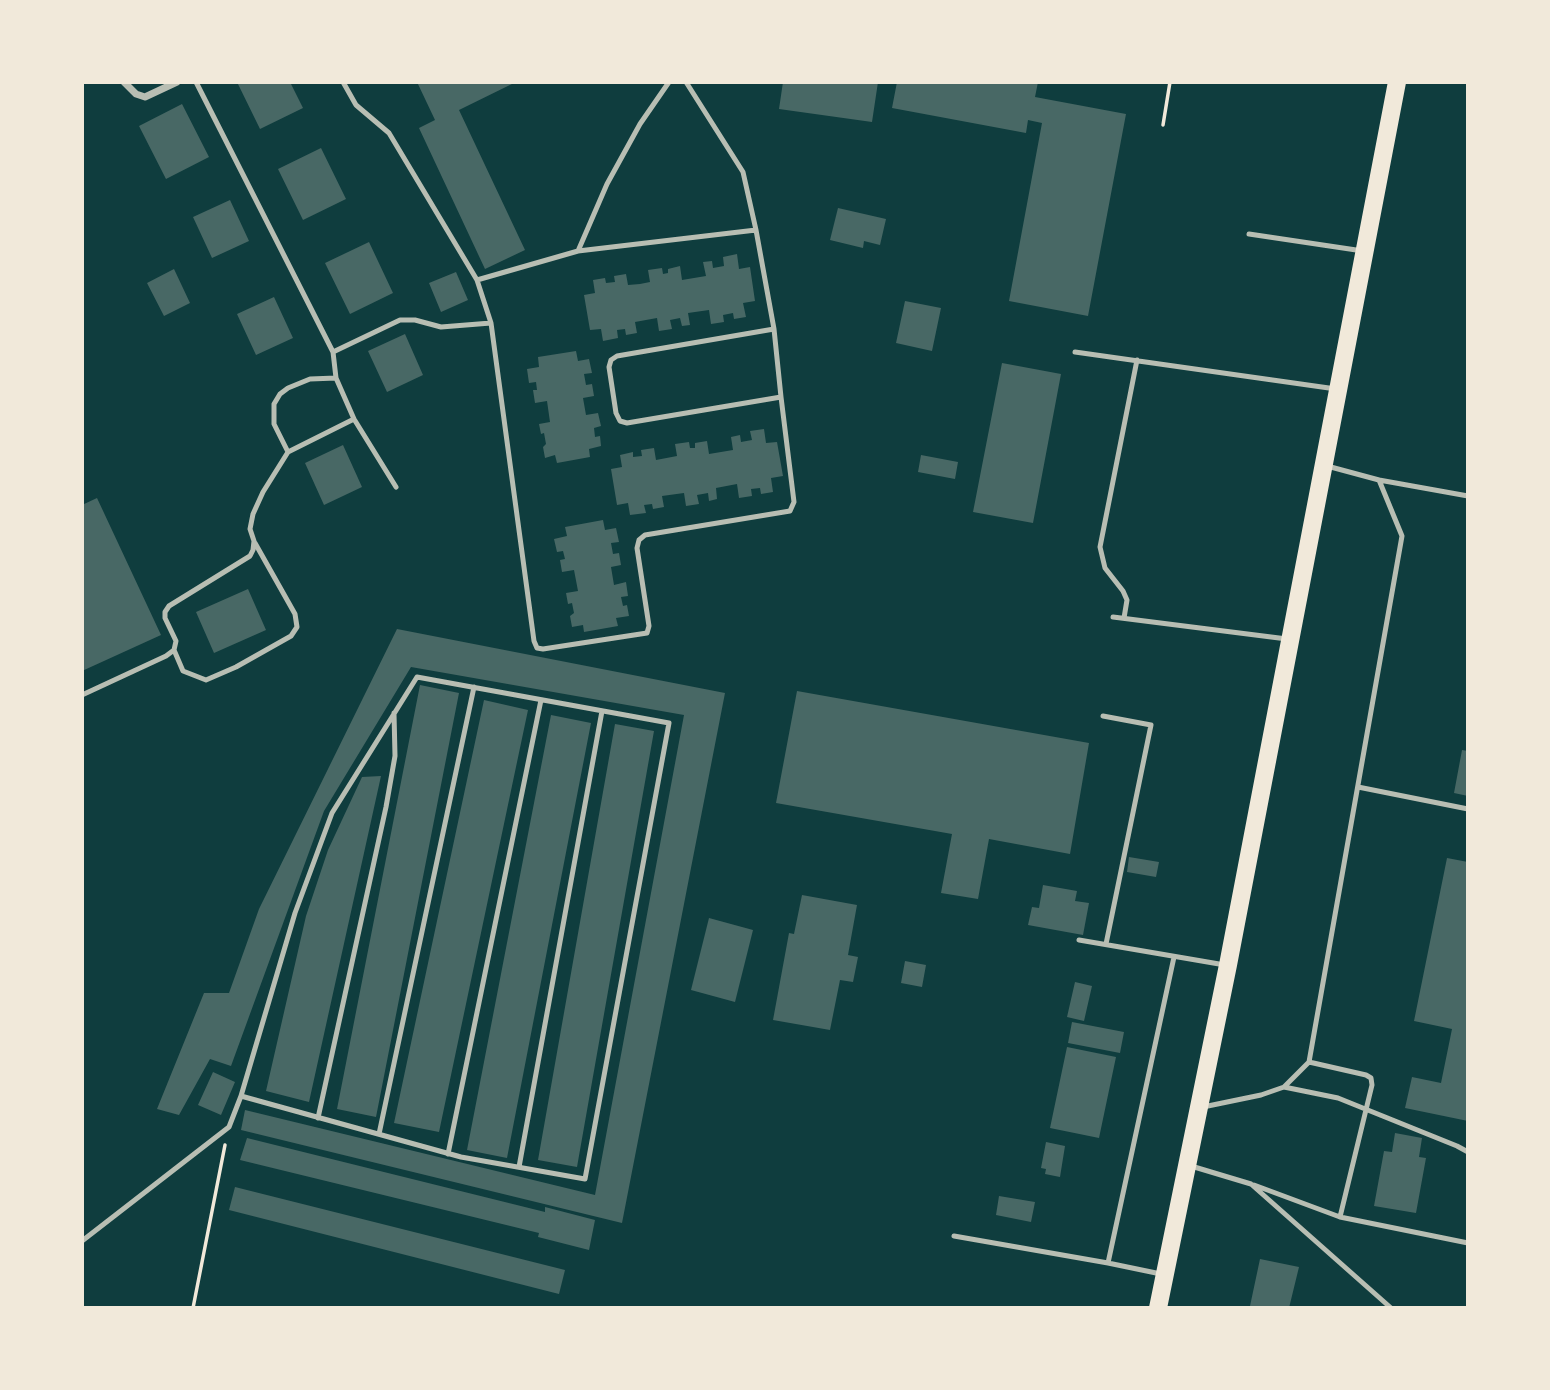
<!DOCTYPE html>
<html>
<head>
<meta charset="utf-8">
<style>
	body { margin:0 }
	#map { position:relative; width:1550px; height:1390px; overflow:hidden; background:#0f3d3e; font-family:"PT Sans",sans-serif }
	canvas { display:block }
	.frame { position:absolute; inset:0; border:84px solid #f1e9da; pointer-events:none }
</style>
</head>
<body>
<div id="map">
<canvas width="1550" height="1390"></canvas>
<div class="frame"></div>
</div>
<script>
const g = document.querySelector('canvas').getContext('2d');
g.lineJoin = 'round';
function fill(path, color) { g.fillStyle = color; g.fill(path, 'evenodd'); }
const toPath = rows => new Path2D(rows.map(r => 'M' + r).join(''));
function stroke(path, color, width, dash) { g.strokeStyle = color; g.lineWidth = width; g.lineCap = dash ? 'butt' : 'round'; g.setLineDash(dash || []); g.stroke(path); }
fill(toPath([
	[237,82,290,82,303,108,260,129],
	[417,82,516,82,459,110,525,250,485,269,419,128,435,120],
	[783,82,878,82,872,122,779,109],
	[897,82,1038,82,1035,97,1126,114,1088,316,1009,301,1042,123,1028,120,1026,133,892,108],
	[182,104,209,157,166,179,139,126],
	[321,148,346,199,303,220,278,169],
	[230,200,249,241,212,258,193,217],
	[838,208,886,219,880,245,864,241,863,248,830,240],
	[369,242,393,293,350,314,325,263],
	[737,254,739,269,750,267,755,301,743,303,746,317,734,319,733,313,723,315,724,322,711,324,709,310,688,313,690,325,682,326,680,318,670,320,672,329,659,331,657,318,635,322,637,333,626,335,625,329,617,330,618,338,603,341,601,329,590,330,584,295,595,293,593,280,605,278,606,283,615,282,614,276,626,274,628,285,640,284,650,282,648,270,662,268,663,274,668,273,668,269,680,266,682,280,706,276,703,262,712,261,713,268,724,266,723,257],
	[174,269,190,303,164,316,147,283],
	[456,272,468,300,441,312,429,283],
	[274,297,293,338,256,355,237,314],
	[905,301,941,308,932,351,896,343],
	[405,334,423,375,387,392,368,351],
	[576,351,578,361,589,359,592,373,584,374,586,385,592,384,594,396,583,398,586,415,598,413,601,426,594,428,595,437,600,436,601,446,589,449,590,457,557,463,555,455,545,458,543,447,546,444,544,433,541,434,539,424,550,422,547,401,535,403,533,390,537,390,536,382,529,383,527,369,539,367,538,357],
	[1002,363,1061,374,1033,523,973,512],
	[764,429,766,443,777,442,783,476,771,478,773,492,761,494,760,488,751,489,752,496,739,498,737,484,716,488,717,499,709,501,708,493,697,495,699,504,686,506,684,493,662,496,664,507,653,509,652,504,644,505,646,513,630,515,628,503,617,505,611,469,622,467,620,455,633,452,633,457,642,456,641,450,654,448,656,460,677,456,675,444,689,442,690,448,695,448,695,443,707,441,709,454,733,450,731,437,740,435,741,442,752,440,750,431],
	[343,445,362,487,324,505,305,463],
	[921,455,958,462,955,479,918,472],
	[97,498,161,635,82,671,82,505],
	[603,520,605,530,616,528,619,542,611,543,613,554,619,553,621,565,611,567,614,585,626,582,628,596,621,597,623,606,627,605,629,616,616,618,618,626,584,632,583,625,572,627,570,616,574,613,572,603,568,604,566,593,578,591,574,570,562,572,560,560,565,559,563,551,557,552,554,539,567,536,565,527],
	[248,589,266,630,214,653,196,612],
	[397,629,725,693,622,1223,241,1130,245,1110,595,1195,684,715,411,667,324,811,231,1066,210,1059,179,1115,157,1109,204,993,229,993,259,909],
	[420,685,459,693,376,1117,337,1109],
	[797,691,1089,743,1070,854,989,839,978,899,941,893,952,834,776,803],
	[484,700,528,710,439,1132,394,1123],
	[551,715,591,723,507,1158,467,1150],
	[615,724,654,731,577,1167,538,1160],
	[1462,750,1468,751,1468,796,1454,793],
	[381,776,309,1102,266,1091,306,916,328,850,362,777],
	[1129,857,1159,862,1156,877,1127,872],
	[1447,858,1468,862,1468,1121,1405,1108,1412,1077,1441,1083,1452,1029,1414,1021],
	[1043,885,1077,891,1075,901,1089,903,1083,935,1028,925,1032,907,1039,908],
	[802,895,857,905,848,955,858,957,853,982,840,980,830,1030,773,1020,789,933,794,934],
	[709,918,753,930,735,1002,691,990],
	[905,961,926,965,922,987,901,983],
	[1075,982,1092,986,1084,1021,1067,1017],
	[1072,1022,1124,1032,1120,1053,1068,1043],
	[1067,1047,1116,1057,1099,1138,1050,1128],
	[213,1072,235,1082,221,1115,198,1105],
	[1395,1133,1422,1138,1419,1157,1426,1158,1416,1213,1374,1206,1384,1151,1392,1152],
	[247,1138,545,1212,545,1207,595,1220,589,1250,538,1237,539,1233,240,1160],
	[1046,1142,1065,1146,1060,1177,1045,1174,1046,1169,1041,1168],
	[235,1187,565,1270,559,1294,229,1210],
	[999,1196,1035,1202,1031,1222,996,1215],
	[1260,1259,1299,1267,1289,1308,1250,1306]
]), '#486865');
stroke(toPath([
	[1163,125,1170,82],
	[193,1308,225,1145]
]), '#f1e9da', 3.5);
stroke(toPath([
	[196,82,333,352,336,378,310,379,288,388,280,394,274,404,274,424,288,452],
	[343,82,356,105,389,133,477,280,578,251,756,230,774,329,781,397],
	[686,82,743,172,756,230],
	[1249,234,1363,251],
	[578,251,607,184,640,124,669,82],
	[477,280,491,323],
	[333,352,400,320,415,320,441,327,491,323,534,641,537,648,543,649,647,633,649,626,637,548,639,540,645,535,790,511,794,502,781,397,627,423,620,421,616,413,609,367,611,360,617,356,774,329],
	[1075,352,1336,389],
	[336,378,354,419,396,487],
	[1327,466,1379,480,1402,536,1309,1062,1366,1075,1371,1078,1372,1085,1340,1217],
	[1379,480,1468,496],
	[1113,617,1287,639],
	[1124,618,1127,600,1123,591,1105,568,1100,547,1137,360],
	[174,650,183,671,206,680,236,667,291,636,297,627,295,614,255,543],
	[82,695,166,656,174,650,176,641,165,618,165,612,169,606,250,556,253,550,254,541,250,529,253,514,263,492,288,452,354,419],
	[1103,716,1151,725,1106,944],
	[1358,787,1468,809],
	[1079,940,1225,965],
	[1284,1087,1338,1098,1457,1146,1468,1152],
	[1203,1107,1261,1095,1284,1087,1309,1062],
	[318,1118,386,807,395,756,394,713],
	[379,1134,474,687],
	[448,1154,541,700],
	[1191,1166,1251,1184,1391,1308],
	[519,1167,602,711],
	[1254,1185,1340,1217,1468,1243],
	[954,1236,1108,1263],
	[82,1241,229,1127,241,1096,461,1157,585,1179,669,723,417,677,332,813,295,913,241,1096],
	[1161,1274,1108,1263,1174,957]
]), '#b8beb3', 5);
stroke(toPath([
	[124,82,136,94,145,97,177,82]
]), '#b8beb3', 7);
stroke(toPath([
	[1158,1308,1228,965,1397,82]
]), '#f1e9da', 18);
</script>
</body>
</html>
